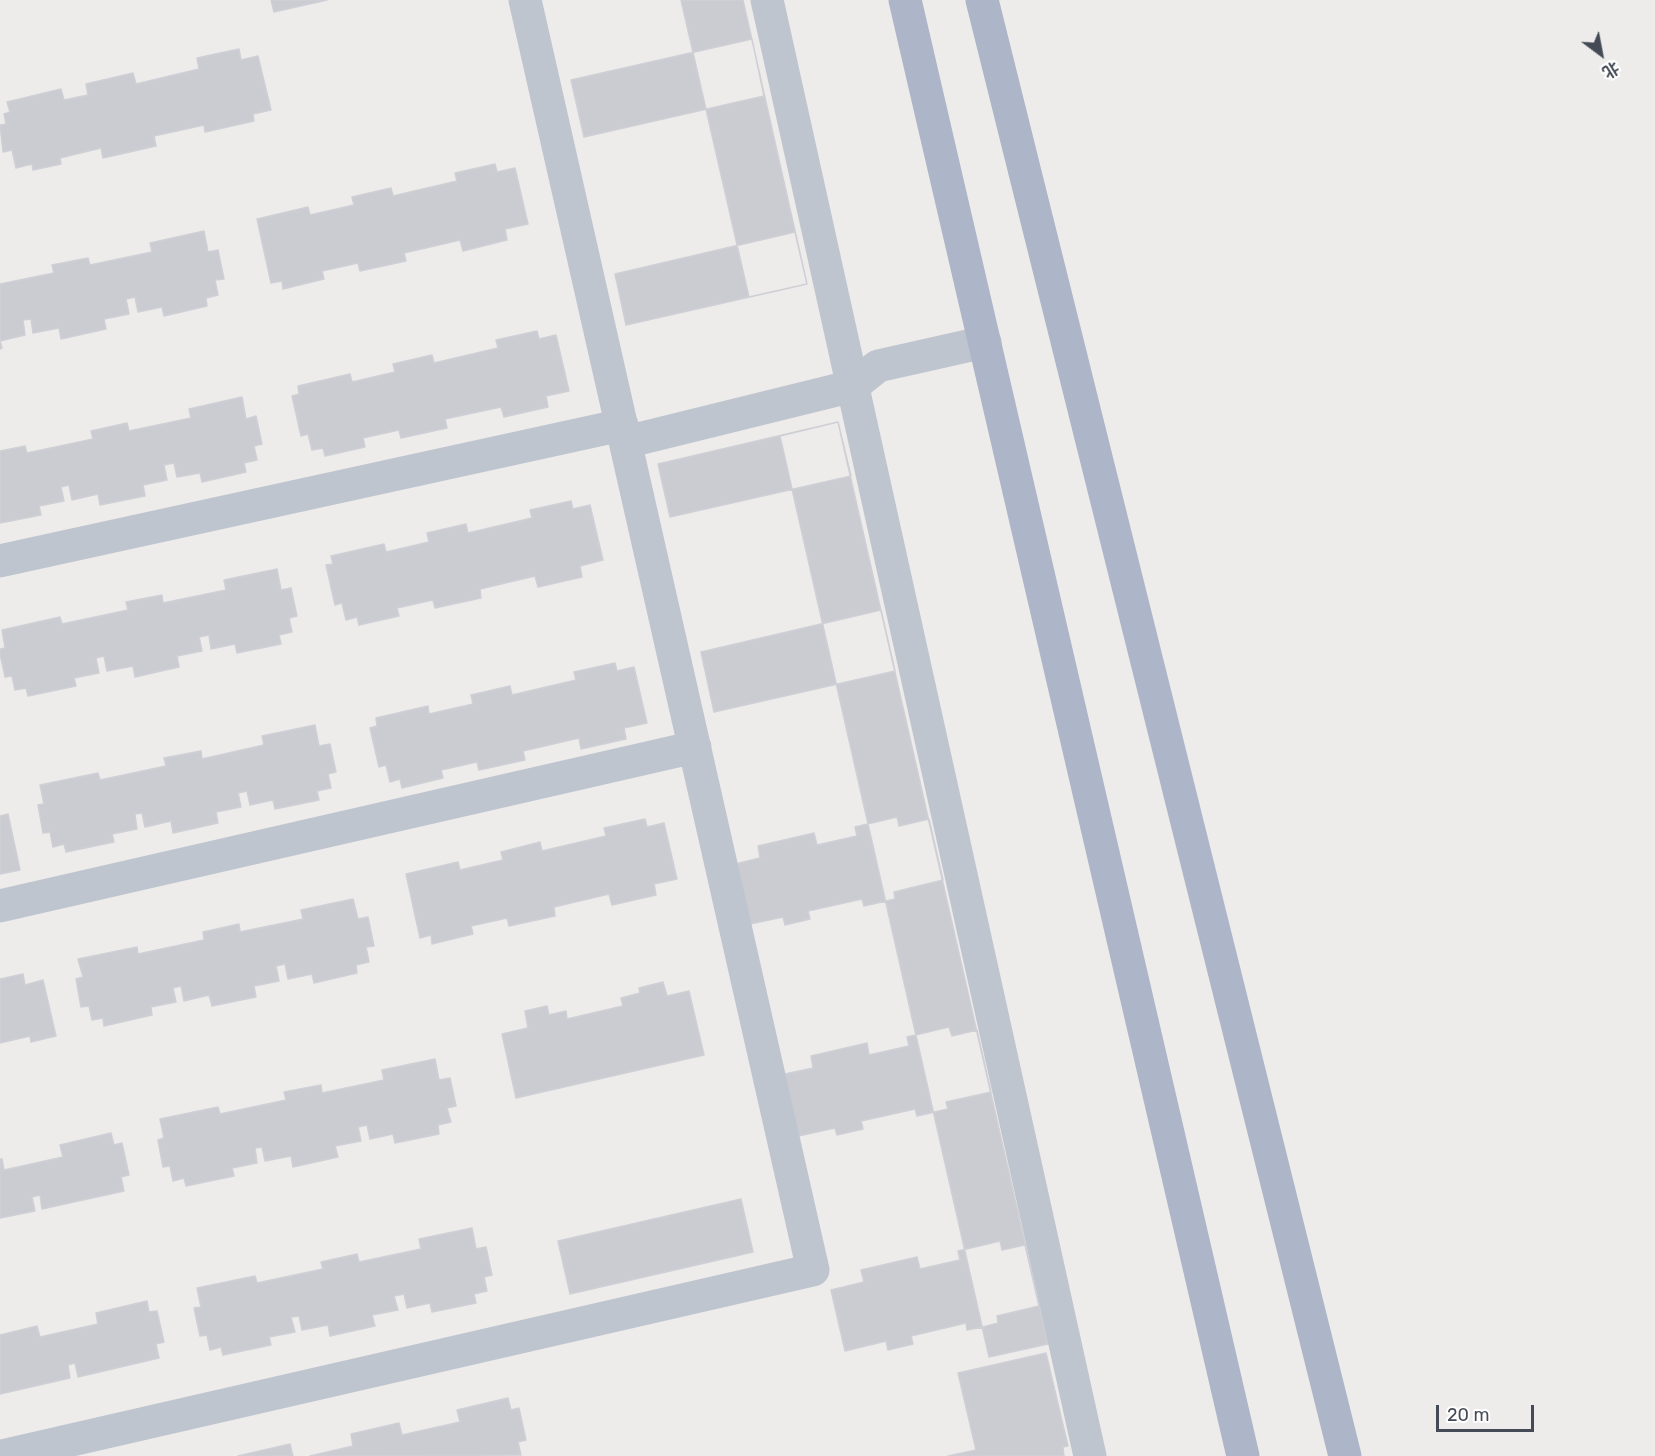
<!DOCTYPE html>
<html>
<head>
<meta charset="utf-8">
<style>
	body { margin:0 }
	#map { position:relative; width:1655px; height:1456px; overflow:hidden; background:#eeeceb; font-family:Rubik,"Noto Sans SC",sans-serif }
	canvas { display:block }
	.north { position:absolute; left:1571px; top:24px; width:60px; height:60px; -webkit-text-stroke:4px #fff; paint-order:stroke; rotate:148deg; font-size:16px; font-weight:700; line-height:24px; text-align:center; color:#454b56 }
	.north::after { content:''; display:block; margin:auto; width:21px; height:27px; background:#454b56; clip-path:polygon(50% 0,100% 100%,50% 72%,0 100%) }
	.scale { position:absolute; left:1436px; top:1405px; width:98px; height:27px; box-sizing:border-box; border:3px solid #454b56; border-top:0; padding-left:8px; font-size:18px; line-height:21px; white-space:nowrap; color:#454b56; -webkit-text-stroke:4px #fff; paint-order:stroke }
</style>
</head>
<body>
<div id="map">
<canvas width="1655" height="1456"></canvas>
<div class="north">北</div>
<div class="scale">20 m</div>
</div>
<script>
const g = document.querySelector('canvas').getContext('2d');
g.lineJoin = 'round';
function fill(path, color) { g.fillStyle = color; g.fill(path, 'evenodd'); }
const toPath = rows => new Path2D(rows.map(r => 'M' + r).join(''));
function stroke(path, color, width, dash) { g.strokeStyle = color; g.lineWidth = width; g.lineCap = dash ? 'butt' : 'round'; g.setLineDash(dash || []); g.stroke(path); }
const building = toPath([
	[271,0,327,0,274,12,271,0],
	[681,0,743,0,807,284,749,297,681,0],
	[752,39,764,96,584,137,571,80,752,39],
	[239,49,241,60,258,56,271,110,253,114,254,121,205,132,204,125,154,136,156,146,103,158,101,148,60,158,61,164,33,170,32,164,16,168,12,150,3,152,0,125,6,124,4,114,10,112,7,102,61,89,64,100,88,95,86,84,133,73,136,84,199,69,197,58,239,49],
	[495,164,497,172,515,168,528,224,505,229,507,240,463,251,460,240,404,253,406,261,360,271,358,263,322,271,324,279,283,289,282,281,271,283,257,219,308,207,310,215,354,205,352,197,391,188,393,196,457,181,455,173,495,164],
	[204,231,208,252,218,250,224,279,215,280,218,295,206,298,207,306,164,316,162,307,138,312,135,297,126,299,129,314,104,319,106,329,61,339,59,328,33,333,31,319,23,320,25,335,0,341,2,348,0,349,0,284,54,273,52,265,88,258,90,265,152,252,150,243,204,231],
	[795,232,807,284,626,325,615,274,795,232],
	[537,331,539,339,556,335,569,391,546,396,548,407,504,417,501,407,445,419,447,428,401,438,399,430,363,438,365,447,325,456,323,448,312,450,308,434,301,436,292,396,299,394,298,386,350,374,352,382,395,372,393,364,432,355,434,363,498,348,496,340,537,331],
	[242,397,246,419,256,416,262,444,254,446,257,460,244,463,246,472,202,482,200,473,177,477,174,463,164,465,167,480,143,485,145,496,100,505,98,494,72,500,69,485,61,487,64,501,39,506,41,515,0,523,0,451,25,446,27,453,93,439,91,431,127,423,129,431,191,418,189,409,242,397],
	[838,422,851,476,670,517,658,464,838,422],
	[838,422,1048,1344,989,1357,780,436,838,422],
	[571,501,573,509,590,505,603,560,580,566,582,577,538,587,535,576,480,589,481,598,435,608,433,600,397,608,399,616,359,625,357,617,346,620,342,603,335,605,326,565,333,564,331,556,384,544,386,552,429,542,427,533,466,524,468,533,532,518,530,510,571,501],
	[277,569,281,590,291,588,297,616,289,618,292,632,279,635,281,644,237,653,235,644,211,649,209,635,199,637,202,651,177,656,179,667,135,677,133,666,107,671,104,656,96,658,99,673,74,678,76,686,28,696,26,688,15,690,12,676,5,677,0,654,0,649,5,648,2,630,60,617,62,624,128,610,126,602,162,595,163,603,226,590,224,580,277,569],
	[881,610,895,671,714,712,701,652,881,610],
	[615,663,617,671,634,667,647,723,624,728,626,739,581,749,579,738,523,751,525,760,479,770,477,762,441,770,443,778,402,788,400,779,390,782,386,765,379,767,370,728,377,726,376,718,428,706,429,714,473,704,471,695,510,686,512,695,576,680,574,672,615,663],
	[315,725,319,746,330,744,336,772,328,774,331,788,317,791,319,800,275,809,273,800,250,805,247,791,238,793,241,807,216,812,218,823,173,833,171,821,145,827,142,813,135,814,137,829,112,834,114,842,66,852,64,844,53,847,50,832,43,833,38,805,44,804,40,785,98,773,100,780,166,766,164,758,201,751,202,759,264,745,262,736,315,725],
	[8,814,20,870,0,874,0,816,8,814],
	[897,817,899,826,929,819,943,880,894,892,895,899,864,906,862,899,808,911,810,919,785,925,783,917,741,926,727,866,760,858,758,846,814,833,817,845,857,836,855,827,897,817],
	[645,819,647,827,664,823,677,879,654,884,656,895,612,905,609,894,554,907,555,916,509,926,507,918,471,926,473,934,432,944,431,935,420,938,406,874,458,862,460,870,503,860,501,852,540,842,542,851,606,836,604,828,645,819],
	[353,899,358,919,368,917,374,946,366,947,369,962,356,965,357,973,314,983,312,974,288,979,285,964,276,966,279,981,254,986,256,997,212,1006,209,995,184,1001,181,986,173,988,176,1002,151,1007,152,1015,104,1026,103,1018,92,1020,89,1006,81,1007,76,979,83,977,78,959,137,947,138,954,204,940,203,932,239,924,240,932,303,919,301,910,353,899],
	[23,974,25,985,43,980,56,1036,31,1042,30,1036,0,1043,0,979,23,974],
	[663,982,667,996,689,991,704,1055,516,1098,502,1034,528,1028,525,1011,547,1006,549,1015,566,1011,567,1019,623,1006,621,998,640,993,639,988,663,982],
	[949,1027,952,1036,977,1030,991,1092,946,1102,948,1109,917,1116,915,1109,861,1121,863,1129,837,1135,835,1128,794,1137,780,1075,813,1068,811,1056,867,1043,869,1055,909,1046,907,1037,949,1027],
	[435,1059,439,1080,450,1078,456,1106,447,1108,451,1122,438,1125,439,1134,395,1143,393,1134,370,1139,367,1125,358,1127,361,1141,335,1146,338,1157,293,1167,291,1156,265,1161,262,1147,255,1148,257,1163,232,1168,234,1176,186,1186,184,1178,173,1181,170,1166,163,1167,158,1140,164,1138,160,1119,218,1107,220,1114,286,1100,284,1092,321,1085,322,1093,384,1080,382,1070,435,1059],
	[111,1133,114,1145,122,1143,129,1175,121,1177,124,1191,42,1209,40,1195,32,1197,35,1211,0,1218,0,1159,2,1159,4,1170,63,1157,60,1145,111,1133],
	[741,1199,753,1252,570,1294,558,1241,741,1199],
	[472,1228,476,1249,486,1247,492,1275,484,1277,487,1291,474,1294,476,1303,432,1312,430,1303,407,1308,404,1294,394,1296,398,1310,372,1315,375,1326,330,1336,328,1325,302,1330,299,1316,291,1317,295,1332,269,1337,271,1345,223,1355,221,1347,210,1350,207,1335,200,1336,194,1308,201,1307,197,1288,255,1276,257,1283,323,1269,321,1262,357,1254,359,1262,421,1249,419,1239,472,1228],
	[1000,1241,1002,1250,1025,1245,1039,1306,997,1316,998,1323,983,1327,967,1330,966,1323,911,1336,913,1344,888,1350,886,1341,845,1351,831,1290,864,1282,861,1270,917,1257,920,1269,960,1260,958,1251,1000,1241],
	[147,1301,149,1312,157,1311,164,1342,156,1344,159,1358,78,1377,75,1363,68,1365,70,1378,0,1394,0,1335,37,1326,40,1337,98,1324,96,1313,147,1301],
	[1046,1353,1068,1446,1063,1447,1064,1456,948,1456,976,1450,958,1373,1046,1353],
	[508,1398,511,1410,519,1408,526,1440,518,1442,521,1455,310,1456,353,1446,351,1434,399,1423,402,1435,460,1422,457,1410,508,1398],
	[290,1444,293,1456,238,1456,290,1444]
]);
fill(building, '#cbccd2');
stroke(building, '#cfd0d6', 1.5);
stroke(toPath([
	[767,0,1090,1456],
	[626,442,853,386,878,366,985,342],
	[0,561,622,425],
	[0,906,695,747],
	[2,1456,813,1270,525,0]
]), '#bfc5cf', 33);
stroke(toPath([
	[905,0,1243,1456],
	[982,0,1345,1456]
]), '#adb5c8', 33);
</script>
</body>
</html>
